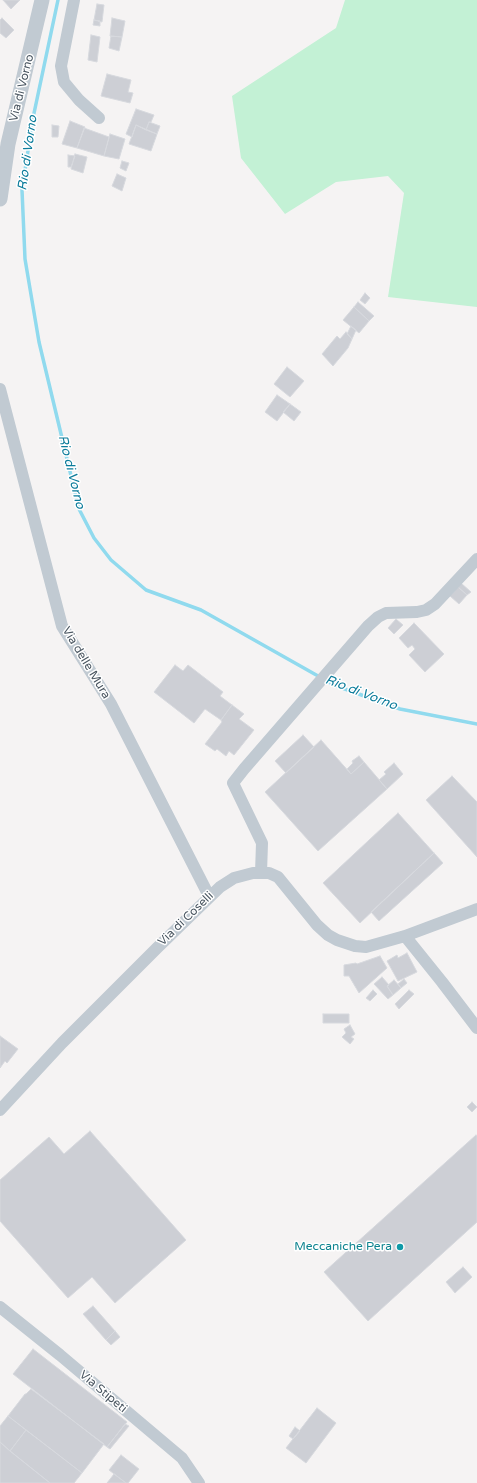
<!DOCTYPE html>
<html>
<head>
<meta charset="utf-8">
<style>
	body { margin:0 }
	canvas { display:block; background:#f5f3f3 }
</style>
</head>
<body>
<canvas width="477" height="1483"></canvas>
<script>
const g = document.querySelector('canvas').getContext('2d');
g.lineJoin = 'round';
function fill(path, color) { g.fillStyle = color; g.fill(path, 'evenodd'); }
const toPath = rows => new Path2D(rows.map(r => 'M' + r).join(''));
function stroke(path, color, width, dash) { g.strokeStyle = color; g.lineWidth = width; g.lineCap = dash ? 'butt' : 'round'; g.setLineDash(dash || []); g.stroke(path); }
function label(font, color, halo, rows, align = 'center') {
  g.font = font + ' "Varela Round",sans-serif'; g.lineWidth = 3; g.setLineDash([]); g.textBaseline = 'middle'; g.strokeStyle = halo; g.fillStyle = color; for (const [text, x, y, turn = 0] of rows) {
    g.save(); g.translate(x, y); g.rotate((+turn || 0) * Math.PI / 180); g.textAlign = isNaN(turn) ? turn : align; if (halo) g.strokeText(text, 0, 0); g.fillText(text, 0, 0); g.restore();
  }
}
fill(toPath([
	[345,0,477,0,477,307,388,297,404,193,388,176,336,182,285,214,241,158,232,96,336,28]
]), '#c3f1d5');
stroke(toPath([
	[58,0,33,118,22,190,25,259,39,342,79,509,94,538,111,560,146,590,201,610,334,685,400,709,477,724]
]), '#90daee', 3.5);
const building = toPath([
	[3,0,20,0,11,9,3,0],
	[97,4,104,5,102,22,94,20,97,4],
	[2,18,14,30,6,38,0,33,0,20,2,18],
	[112,18,125,21,122,37,110,36,112,18],
	[94,20,100,21,100,26,93,25,94,20],
	[91,35,100,37,97,62,88,60,91,35],
	[111,36,122,37,119,51,109,48,111,36],
	[107,74,131,80,128,92,133,93,130,103,101,96,107,74],
	[136,109,154,115,151,122,149,122,146,130,136,125,132,137,126,134,136,109],
	[70,121,85,127,77,148,62,144,70,121],
	[149,122,160,126,157,134,146,130,149,122],
	[52,125,59,126,58,137,52,137,52,125],
	[136,125,157,134,151,151,129,144,136,125],
	[84,128,109,137,104,156,77,148,84,128],
	[110,134,125,139,119,159,104,156,110,134],
	[75,154,87,157,83,173,71,169,75,154],
	[68,155,75,156,71,167,68,167,68,155],
	[122,161,129,163,126,171,120,168,122,161],
	[117,174,126,178,122,191,112,186,117,174],
	[365,293,370,298,365,304,360,300,365,293],
	[358,302,374,316,369,321,354,307,358,302],
	[354,307,369,321,359,333,343,320,354,307],
	[351,326,356,330,352,339,347,334,351,326],
	[346,332,352,339,348,348,333,366,322,354,337,336,340,339,346,332],
	[287,367,304,381,290,397,274,384,287,367],
	[277,395,290,404,277,421,265,412,277,395],
	[290,404,301,412,294,421,283,412,290,404],
	[461,583,471,592,467,595,458,587,461,583],
	[458,587,467,595,459,604,450,596,458,587],
	[396,619,403,625,394,634,388,628,396,619],
	[414,623,444,654,425,672,409,655,415,649,412,645,408,648,399,638,414,623],
	[175,665,183,671,188,665,223,692,220,696,232,705,221,720,205,709,194,723,154,692,175,665],
	[232,705,244,714,239,719,254,730,234,755,229,751,226,756,217,749,215,751,205,744,222,722,221,720,232,705],
	[303,735,314,747,286,773,275,761,303,735],
	[321,740,351,774,364,762,387,789,318,851,265,792,321,740],
	[359,756,364,762,351,774,347,769,353,763,352,761,359,756],
	[394,763,403,774,387,789,379,780,386,774,384,772,394,763],
	[452,776,477,802,477,857,426,800,452,776],
	[398,813,434,853,360,923,323,883,398,813],
	[434,853,443,863,379,921,371,912,434,853],
	[407,953,417,972,398,981,387,961,397,955,398,958,407,953],
	[380,956,387,968,359,993,349,976,344,976,344,965,356,963,357,964,380,956],
	[382,977,389,985,387,986,393,995,388,999,374,984,382,977],
	[404,979,407,983,401,988,398,984,404,979],
	[394,980,401,988,393,995,387,986,394,980],
	[373,990,377,994,370,1001,366,998,373,990],
	[409,990,414,994,399,1009,395,1004,409,990],
	[323,1014,349,1014,349,1023,323,1023,323,1014],
	[350,1025,355,1034,351,1037,354,1039,350,1044,342,1037,346,1033,344,1029,350,1025],
	[0,1036,18,1049,7,1063,5,1061,0,1068,0,1036],
	[472,1102,477,1107,472,1112,467,1107,472,1102],
	[90,1131,186,1240,115,1303,92,1277,68,1298,0,1221,0,1180,49,1137,64,1154,90,1131],
	[476,1135,477,1136,477,1222,368,1321,324,1272,476,1135],
	[463,1267,472,1277,455,1293,446,1282,463,1267],
	[93,1306,115,1331,106,1340,83,1314,93,1306],
	[115,1331,120,1337,111,1345,106,1340,115,1331],
	[33,1349,127,1422,107,1447,13,1374,33,1349],
	[31,1389,104,1444,82,1473,8,1416,25,1394,26,1394,31,1389],
	[317,1408,336,1423,306,1463,286,1448,317,1408],
	[8,1416,26,1430,10,1451,0,1442,0,1426,8,1416],
	[125,1424,129,1426,110,1449,107,1447,125,1424],
	[295,1427,300,1431,293,1439,289,1436,295,1427],
	[26,1430,82,1473,74,1483,50,1483,10,1451,26,1430],
	[0,1442,10,1451,50,1483,0,1483,0,1442],
	[121,1455,139,1469,128,1483,126,1483,109,1470,121,1455],
	[114,1474,126,1483,107,1483,114,1474]
]);
fill(building, '#cdcfd5');
stroke(building, '#d7d9de', 1);
stroke(toPath([
	[74,0,61,66,64,82,79,100,99,118],
	[0,389,62,626,111,704,209,896],
	[261,873,262,843,233,783,244,769,368,626,378,617,386,613,417,612,426,610,435,604,477,559],
	[405,936,442,982,477,1028],
	[0,1110,62,1043,157,948,220,887,234,878,253,873,269,873,278,877,317,925,328,935,337,940,355,946,366,947,405,936,477,909],
	[0,1307,60,1355,182,1458,199,1483]
]), '#c1cad2', 12);
stroke(toPath([
	[0,199,8,144,42,0]
]), '#c1cad2', 15);
for (const [x, y, r, color] of [
	[400,1247,4,"#0f9aa8"]
]) { const dot = new Path2D(); dot.arc(x, y, r, 0, 2 * Math.PI); g.fillStyle = color; g.fill(dot); stroke(dot, '#fff', 1.5); }
label('12px', '#4a5661', '#fff', [
	["Via di Vorno",22,88,-76],
	["Via delle Mura",86,663,59],
	["Via di Coselli",186,919,-44],
	["Via Stipeti",103,1392,40]
]);
label('12px', '#0d838f', '#fff', [
	["Meccaniche Pera",392,1247]
], 'right');
label('italic 13px', '#0c7c9b', '#fff', [
	["Rio di Vorno",28,153,-82],
	["Rio di Vorno",71,472,76],
	["Rio di Vorno",361,693,21]
]);
</script>
</body>
</html>
